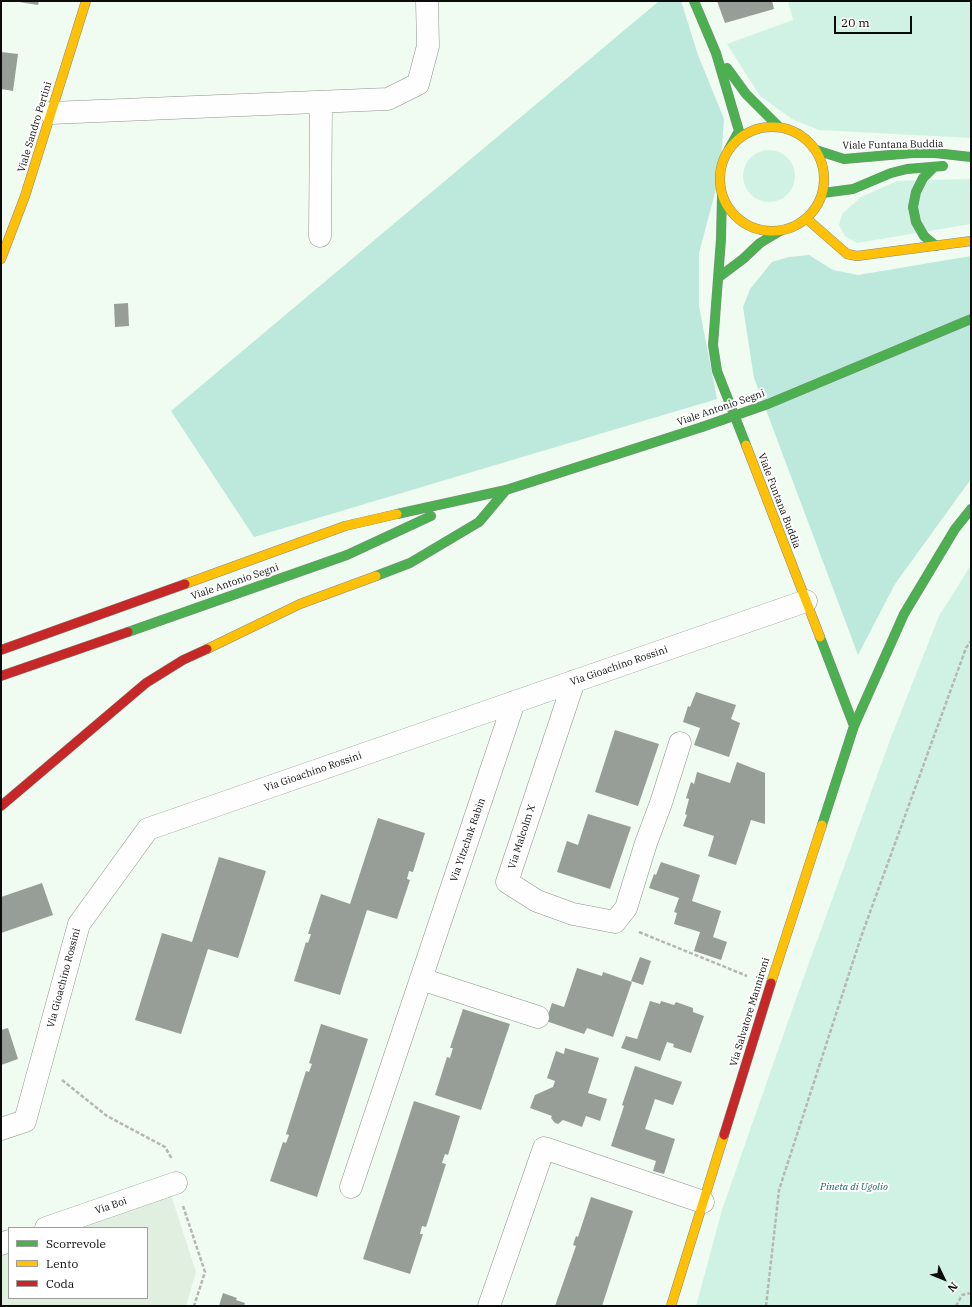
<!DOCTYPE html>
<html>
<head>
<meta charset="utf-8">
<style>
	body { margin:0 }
	#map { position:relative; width:972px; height:1307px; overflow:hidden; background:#f0fbf1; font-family:"IBM Plex Serif",serif }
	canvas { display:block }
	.frame { position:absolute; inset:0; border:2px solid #0c0c0c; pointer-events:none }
	.legend { position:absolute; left:8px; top:1227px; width:140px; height:72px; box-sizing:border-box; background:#fff; border:1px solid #9e9e9e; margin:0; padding:5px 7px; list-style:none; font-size:12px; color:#0c0c0c }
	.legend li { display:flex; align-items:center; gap:8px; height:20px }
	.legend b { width:20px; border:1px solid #9e9e9e }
	.north { position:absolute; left:924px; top:1259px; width:40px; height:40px; -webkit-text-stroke:3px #fff; paint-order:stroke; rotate:133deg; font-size:11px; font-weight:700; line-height:16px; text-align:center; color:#0c0c0c }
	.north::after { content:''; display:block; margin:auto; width:14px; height:18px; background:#0c0c0c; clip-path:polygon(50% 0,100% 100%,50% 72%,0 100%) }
	.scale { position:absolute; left:834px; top:16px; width:78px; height:18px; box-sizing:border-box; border:2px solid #0c0c0c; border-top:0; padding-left:5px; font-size:12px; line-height:14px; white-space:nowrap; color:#0c0c0c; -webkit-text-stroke:3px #fff; paint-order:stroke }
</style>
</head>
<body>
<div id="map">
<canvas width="972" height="1307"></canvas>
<div class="frame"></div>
<ul class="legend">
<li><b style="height:5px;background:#4caf50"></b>Scorrevole</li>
<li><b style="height:5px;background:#ffc107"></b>Lento</li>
<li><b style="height:5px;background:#c62828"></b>Coda</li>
</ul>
<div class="north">N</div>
<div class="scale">20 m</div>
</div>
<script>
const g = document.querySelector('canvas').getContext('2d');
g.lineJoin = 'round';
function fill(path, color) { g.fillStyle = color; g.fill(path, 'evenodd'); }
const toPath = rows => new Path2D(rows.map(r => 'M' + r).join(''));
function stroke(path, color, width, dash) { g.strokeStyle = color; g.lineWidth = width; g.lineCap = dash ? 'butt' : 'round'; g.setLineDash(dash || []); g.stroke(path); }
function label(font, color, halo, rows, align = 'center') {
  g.font = font + ' "IBM Plex Serif",serif'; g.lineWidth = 4; g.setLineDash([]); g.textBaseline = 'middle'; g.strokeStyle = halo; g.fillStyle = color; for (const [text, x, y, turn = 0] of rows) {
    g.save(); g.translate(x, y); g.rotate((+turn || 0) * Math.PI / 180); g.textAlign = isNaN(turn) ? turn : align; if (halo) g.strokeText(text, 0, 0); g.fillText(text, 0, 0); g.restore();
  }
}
fill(toPath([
	[788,1,971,1,971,138,819,130,792,119,760,96,727,44,793,20],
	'743 176a26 26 0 1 1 52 0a26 26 0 1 1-52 0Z',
	[971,179,971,224,857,243,845,236,839,225,842,214,861,197,897,181],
	[971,565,971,1306,696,1306,722,1210,797,996,890,740,939,616]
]), '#d0f2e5');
fill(toPath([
	[659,1,681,1,698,55,724,119,720,174,699,253,699,306,717,399,254,537,171,411],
	[809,255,833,270,858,275,971,256,971,479,895,584,858,655,754,378,743,307,750,289,772,262,789,257]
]), '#bde9dc');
fill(toPath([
	[168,1186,196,1272,186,1306,1,1306,1,1244,9,1241,9,1298,147,1298,147,1228,46,1228]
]), '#e1efe1');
fill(toPath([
	[13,1,39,1,38,5],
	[717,1,772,1,774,9,725,23],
	[1,52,18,54,13,91,1,89],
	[128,303,129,326,115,327,114,304],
	[696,692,736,705,731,719,740,723,729,757,694,745,700,728,683,722,688,706,690,707],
	[615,730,659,744,638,806,595,792],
	[737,762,765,773,765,824,751,820,736,865,708,856,714,836,683,826,687,815,685,814,689,799,686,798,691,782,694,784,697,772,730,783],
	[588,814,631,827,610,889,557,872,567,841,578,845],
	[378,818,425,833,413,872,409,871,407,879,410,880,397,919,367,910,340,995,294,981,306,942,308,943,311,934,308,934,321,894,350,904],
	[219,857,266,871,238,958,208,949,181,1034,135,1020,162,933,192,942],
	[661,862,700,875,692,901,721,911,713,937,727,942,721,960,694,951,700,932,674,924,677,913,674,912,679,898,649,888,654,874,656,875],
	[42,883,53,915,1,933,1,897],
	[640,957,651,961,643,985,631,981],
	[577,968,602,976,603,972,632,982,613,1037,587,1028,584,1034,546,1021,552,1003,564,1007],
	[650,1001,660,1004,661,1001,674,1005,676,1002,693,1008,693,1012,704,1016,691,1053,673,1047,674,1044,667,1042,660,1061,621,1048,626,1036,637,1039],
	[463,1009,510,1024,481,1110,435,1095,447,1057,450,1058,453,1048,450,1048],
	[321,1024,368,1039,317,1197,270,1181,283,1142,286,1143,289,1135,286,1134,306,1071,309,1072,312,1064,309,1063],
	[8,1028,18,1059,1,1065,1,1030],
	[565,1048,599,1058,588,1093,607,1099,600,1121,586,1116,582,1127,563,1120,558,1124,555,1123,551,1118,552,1116,530,1108,535,1095,553,1087,555,1081,547,1078,556,1051,564,1054],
	[635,1066,682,1082,673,1105,655,1099,645,1129,675,1139,664,1174,653,1171,656,1161,611,1146,624,1106,622,1105],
	[414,1101,460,1116,448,1155,445,1154,442,1163,446,1164,426,1227,422,1226,420,1234,423,1234,410,1274,363,1259],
	[591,1197,633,1211,602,1306,555,1306,576,1246,573,1245,576,1236,578,1237],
	[223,1293,237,1298,236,1300,245,1303,244,1306,219,1306]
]), '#979e97');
const street = toPath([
	[51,113,388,99,418,84,428,46,427,1],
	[320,236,321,102],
	[574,681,507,882,537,901,573,914,615,922,626,908,646,843,661,803,680,743],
	[421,979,538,1017],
	[1,1129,25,1121,79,924,148,829,806,601],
	[351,1187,514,702],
	[46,1228,176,1183],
	[1,1244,9,1241],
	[489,1306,544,1148,703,1202]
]);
const fast = toPath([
	[694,1,716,53,739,131,729,149],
	[727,68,746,94,779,127],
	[816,150,844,159,913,153,935,153,971,157],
	[934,167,923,178,916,192,913,207,916,222,924,236,936,246],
	[823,193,853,189,891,173,907,169,943,166],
	[722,195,721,239,713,345,717,371,746,445],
	[719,277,743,259,760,243,780,231],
	[768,404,971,319],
	[397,514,506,490,702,427],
	[376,576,410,563,479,522,506,490],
	[128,632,347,555,431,516],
	[820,637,854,726],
	[822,825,854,726,904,614,955,529,971,509]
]);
const slow = toPath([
	'720 179a52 52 0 1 1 104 0a52 52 0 1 1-104 0Z',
	[807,219,847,254,857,256,971,241],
	[1,259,25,196,86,1],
	[746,445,820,637],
	[185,584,345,526,397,514],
	[207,649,300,604,376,576],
	[771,983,822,825],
	[671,1306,724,1135]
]);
const jam = toPath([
	[1,650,185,584],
	[1,676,128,632],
	[1,806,146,683,183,660,207,649],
	[724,1135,771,983]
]);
stroke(street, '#8f948f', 23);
stroke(fast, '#858a86', 10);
stroke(slow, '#858a86', 10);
stroke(jam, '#858a86', 10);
stroke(toPath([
	[639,932,747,976],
	[62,1080,107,1116,165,1147,172,1159],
	[183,1206,205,1272,194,1306],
	[766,1306,779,1190,861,937,966,648,971,641],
	[956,1306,962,1295,971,1293]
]), '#b5b7b6', 2.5, [4, 2]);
stroke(street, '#fdfefd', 22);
stroke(fast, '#4caf50', 9);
stroke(slow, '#ffc107', 9);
stroke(jam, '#c62828', 9);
const fastBridge = toPath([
	[702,427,768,404]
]);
stroke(fastBridge, '#858a86', 10, []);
stroke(fastBridge, '#4caf50', 9);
label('10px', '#0c0c0c', '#fff', [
	["Viale Sandro Pertini",35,127,-73],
	["Viale Funtana Buddia",893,145,-1],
	["Viale Antonio Segni",721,408,-19],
	["Viale Funtana Buddia",779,501,69],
	["Viale Antonio Segni",235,582,-19],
	["Via Gioachino Rossini",619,666,-19],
	["Via Gioachino Rossini",313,772,-19],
	["Via Malcolm X",522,837,-72],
	["Via Yitzchak Rabin",468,840,-71],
	["Via Gioachino Rossini",64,978,-75],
	["Via Salvatore Mannironi",750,1012,-73],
	["Via Boi",111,1206,-19]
]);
label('italic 10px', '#1b6466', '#fff', [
	["Pineta di Ugolio",854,1187]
]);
</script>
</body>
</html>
